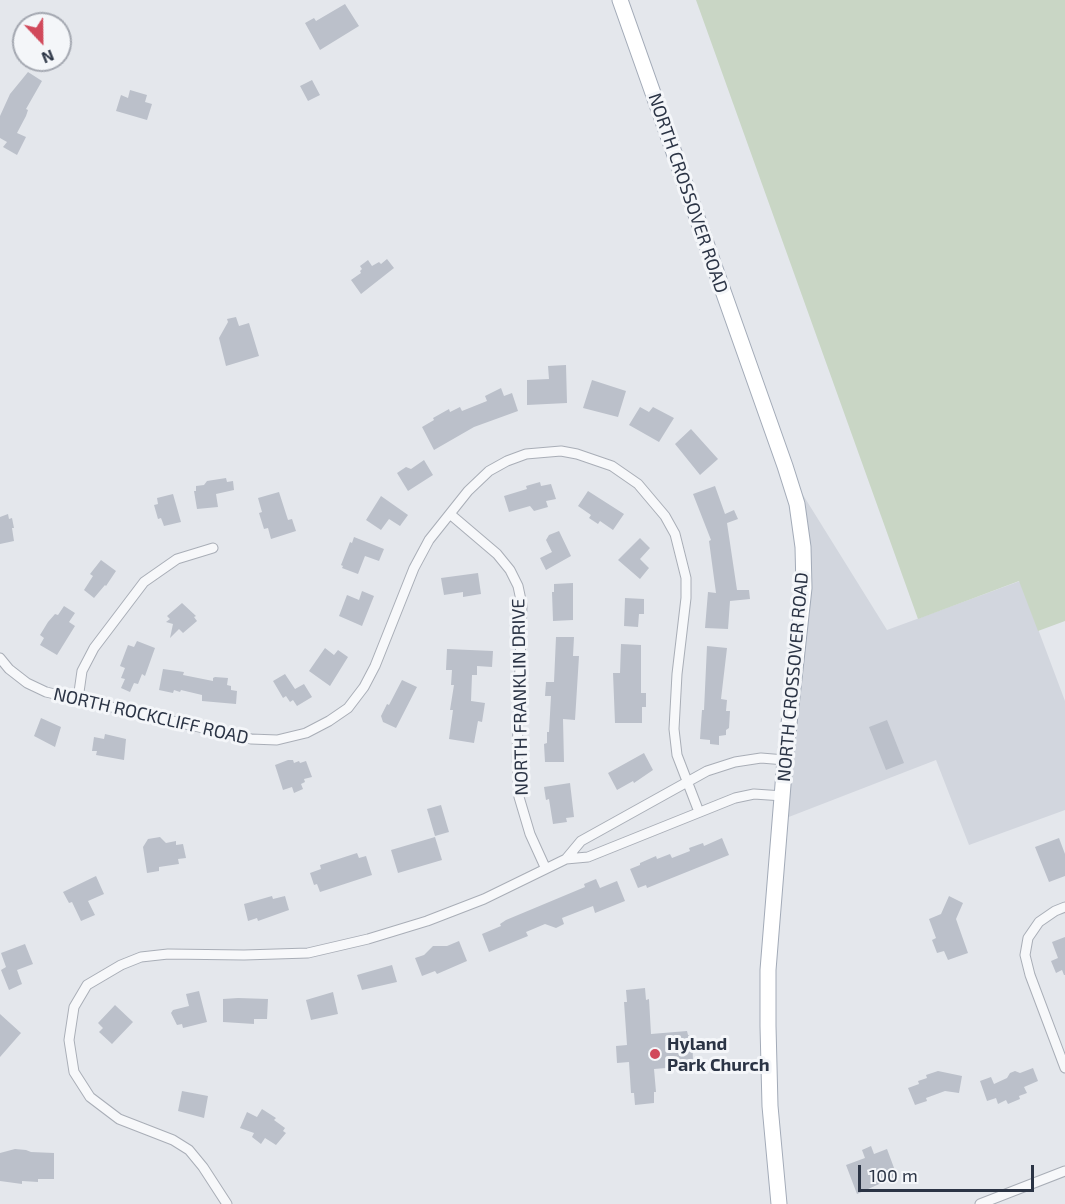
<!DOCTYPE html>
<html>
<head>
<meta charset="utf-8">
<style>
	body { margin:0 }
	#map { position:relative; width:1065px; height:1204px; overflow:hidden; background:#e4e7ec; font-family:"Exo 2",sans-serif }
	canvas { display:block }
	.north { position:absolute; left:12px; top:12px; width:60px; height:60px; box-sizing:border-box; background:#f4f6f9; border:2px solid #a4a8b1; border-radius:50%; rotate:158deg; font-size:16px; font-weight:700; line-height:24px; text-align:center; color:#2b3445 }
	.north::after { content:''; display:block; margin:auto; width:21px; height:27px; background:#d1495b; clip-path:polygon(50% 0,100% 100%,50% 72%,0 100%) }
	.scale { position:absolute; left:858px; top:1165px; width:176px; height:27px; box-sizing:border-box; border:3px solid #2b3445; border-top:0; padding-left:8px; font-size:18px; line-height:21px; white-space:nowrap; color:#2b3445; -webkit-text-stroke:4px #f4f6f9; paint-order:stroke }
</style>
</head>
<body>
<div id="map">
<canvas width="1065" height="1204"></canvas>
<div class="north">N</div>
<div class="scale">100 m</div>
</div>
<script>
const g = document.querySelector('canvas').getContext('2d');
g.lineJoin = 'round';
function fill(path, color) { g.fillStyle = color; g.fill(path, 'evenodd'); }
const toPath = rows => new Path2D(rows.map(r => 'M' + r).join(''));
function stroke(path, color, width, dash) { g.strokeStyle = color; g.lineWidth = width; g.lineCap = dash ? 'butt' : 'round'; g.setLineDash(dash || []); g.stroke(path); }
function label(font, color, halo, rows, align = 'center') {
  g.font = font + ' "Exo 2",sans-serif'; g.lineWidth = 6; g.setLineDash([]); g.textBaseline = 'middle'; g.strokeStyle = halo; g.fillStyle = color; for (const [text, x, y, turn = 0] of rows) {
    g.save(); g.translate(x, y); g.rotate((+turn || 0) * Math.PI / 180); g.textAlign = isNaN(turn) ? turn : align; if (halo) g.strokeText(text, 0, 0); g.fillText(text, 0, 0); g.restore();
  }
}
fill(toPath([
	[785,466,887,630,1020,581,1065,701,1065,810,969,845,936,760,781,820,804,588]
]), '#d2d6de');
fill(toPath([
	[696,0,1065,0,1065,621,1038,631,1019,581,918,619]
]), '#c9d6c5');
fill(toPath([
	[345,4,359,26,320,50,305,23,314,18,316,21],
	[28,72,42,81,26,109,28,110,26,116,17,133,26,137,17,155,3,147,7,142,0,138,0,116,10,94],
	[312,80,320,95,308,101,300,86],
	[130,90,147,95,145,102,152,104,147,120,116,111,121,95,128,98],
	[387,259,394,268,361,294,351,280,361,273,360,271,362,269,360,266,368,260,372,266,379,262,381,264],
	[236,317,239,326,249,323,259,356,226,366,219,338,228,322,227,319],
	[566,365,567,403,527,405,527,380,549,379,548,366],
	[592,380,626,391,618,417,583,408],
	[501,388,504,396,512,393,518,411,474,427,434,450,422,427,434,420,433,418,449,409,450,412,460,407,462,411,487,401,485,396],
	[640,407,649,412,653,407,674,418,659,442,629,425],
	[691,429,718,459,700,475,675,444],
	[424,460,433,475,408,491,397,473,406,467,411,469],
	[226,478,227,482,233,481,234,490,216,494,218,507,197,509,194,491,196,491,196,486,204,485,207,481],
	[540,482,541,486,551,484,556,499,546,501,548,507,534,511,530,506,509,512,504,496,527,489,526,486],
	[715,486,725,514,734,510,738,519,727,523,737,590,749,590,750,599,730,601,728,629,705,628,708,592,716,593,709,541,711,540,693,494],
	[588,491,624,514,613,530,600,521,598,524,589,518,591,515,578,506],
	[279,492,288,520,292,519,296,531,271,539,268,528,264,529,259,513,262,512,258,498],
	[173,494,181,522,164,526,161,518,158,519,154,505,158,504,157,498],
	[381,496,408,515,400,526,389,519,381,530,366,520],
	[8,514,9,519,12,518,14,528,12,528,14,541,0,544,0,517],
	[559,531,571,556,546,570,540,558,552,552,546,540,549,535],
	[354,537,384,549,379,561,365,556,358,574,342,568,343,566,341,565,350,542,352,543],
	[640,538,650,548,640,559,649,568,640,579,618,560],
	[101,560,116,571,106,586,105,585,94,598,84,590,93,576,90,574],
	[478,573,481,594,463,597,463,592,444,595,441,578],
	[573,583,573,620,553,621,552,592,554,592,554,584],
	[362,591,374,596,362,626,339,616,347,595,359,600],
	[625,598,644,599,644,614,639,614,638,627,624,626],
	[182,603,196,616,194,617,197,621,183,633,179,629,170,638,173,624,166,622,170,619,167,616],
	[64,606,75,613,69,622,75,626,57,655,40,645,44,638,40,635,48,622,55,614,58,615],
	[556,637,574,637,573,656,579,656,575,720,563,719,564,762,545,762,544,744,547,743,547,732,549,732,551,696,545,696,546,682,554,682],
	[137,641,155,648,145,676,142,674,138,684,134,683,130,692,121,688,125,679,121,678,125,668,120,666,128,645,134,647],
	[621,644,641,645,641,693,646,693,646,707,642,707,642,723,615,723,613,673,620,673],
	[707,646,727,648,721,699,727,700,726,711,730,711,729,728,726,730,726,735,719,736,719,745,710,744,710,740,700,739,702,710,704,710],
	[325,648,334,655,338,650,348,657,330,686,309,671],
	[447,649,493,651,492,667,477,666,477,675,472,675,471,701,485,703,482,722,478,721,474,743,449,739,453,710,450,710,454,685,451,685,452,670,446,670],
	[163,669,184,672,183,675,213,681,213,678,215,677,228,678,227,685,231,686,231,690,237,691,236,704,202,701,202,695,181,690,180,692,174,690,173,693,159,690],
	[285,674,295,689,304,684,312,697,297,706,293,700,290,702,286,696,283,698,273,681],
	[402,680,417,687,396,728,383,722,381,716,387,704,389,705],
	[41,718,61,727,55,747,34,736],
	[887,720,904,763,886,770,869,727],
	[105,734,126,739,124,760,96,755,97,751,92,751,94,737,104,739],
	[644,753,653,770,634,783,633,781,617,790,608,773],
	[288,760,293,760,294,763,299,761,300,763,306,761,312,777,304,779,305,782,301,784,303,789,294,793,292,787,283,790,275,765],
	[570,783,574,817,566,818,567,822,553,824,549,799,546,800,544,787],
	[441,805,449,832,435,836,427,809],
	[160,837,166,843,176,841,176,845,183,844,186,858,178,859,179,864,159,867,159,871,147,873,143,847,148,839],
	[435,837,442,860,398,873,391,850],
	[722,838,729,855,647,888,646,885,638,888,630,869,640,865,640,863,656,856,657,859,670,854,672,858,690,851,689,848,703,843,704,846],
	[1059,838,1065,854,1065,876,1049,882,1035,847],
	[357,853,359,858,366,856,372,875,320,892,317,884,314,885,310,873,321,869,320,865],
	[96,876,104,894,88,901,95,915,81,921,72,902,69,903,63,892],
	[596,879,600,888,617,881,625,901,595,913,593,906,562,918,564,924,556,928,545,924,526,932,528,936,489,952,482,934,501,926,500,924,506,920,585,887,584,884],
	[272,896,273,899,285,896,289,910,258,921,257,918,248,921,244,904],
	[949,896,963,903,956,919,968,953,948,960,944,951,937,953,932,940,936,938,929,919,941,914],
	[1065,937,1065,975,1064,975,1062,970,1056,973,1051,961,1058,958,1052,942],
	[459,941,467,961,437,974,435,971,422,976,415,958,424,955,433,946,447,946],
	[25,944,33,964,17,970,22,984,9,990,1,970,6,967,1,953],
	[392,965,397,982,362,990,357,975],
	[645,988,646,1000,649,999,651,1034,687,1031,688,1035,692,1035,693,1061,690,1062,690,1066,654,1069,656,1092,654,1092,654,1103,635,1105,634,1093,631,1093,629,1062,617,1063,616,1046,627,1045,624,1002,627,1002,626,990],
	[199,991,207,1022,183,1028,182,1024,177,1025,171,1013,173,1010,189,1006,186,994],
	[333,992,338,1014,311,1020,306,1000],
	[238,998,268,999,267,1019,254,1019,254,1024,223,1022,223,999],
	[115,1005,133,1022,112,1044,99,1032,103,1028,98,1023],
	[0,1014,21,1033,0,1057],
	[1033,1068,1038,1081,1024,1087,1027,1093,1019,1096,1020,1099,1008,1104,1006,1100,998,1104,996,1098,987,1101,980,1081,991,1077,994,1084,1007,1078,1010,1073,1015,1071,1020,1073],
	[938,1071,962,1076,959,1093,945,1091,926,1098,927,1101,915,1105,908,1088,919,1084,918,1081,927,1078,926,1075],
	[182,1091,208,1096,204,1118,178,1111],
	[262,1109,276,1118,274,1120,285,1128,283,1131,286,1133,276,1145,265,1138,261,1144,252,1137,254,1133,240,1128,247,1112,257,1117],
	[871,1146,874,1154,887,1149,897,1176,857,1194,846,1165,865,1158,862,1150],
	[15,1149,26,1150,31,1152,54,1153,54,1179,38,1179,38,1182,22,1181,22,1184,0,1181,0,1153]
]), '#bbc0ca');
const street = toPath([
	[450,514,497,554,510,570,518,586,522,605,517,756,519,797,530,834,545,867],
	[0,658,9,669,27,683,46,692,251,739,277,740,306,733,329,721,348,708,364,687,375,666,414,568,429,540,468,491,489,471,507,461,526,454,561,451,577,454,612,466,638,484,665,516,675,534,686,578,686,598,677,674,674,729,677,755,699,812],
	[78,699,82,671,94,648,144,582,177,559,213,548],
	[566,859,581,841,707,771,735,762,761,758,785,760],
	[1065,907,1055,911,1039,922,1028,938,1025,955,1030,975,1065,1068],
	[227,1204,203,1167,189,1150,173,1140,119,1119,90,1097,74,1072,69,1040,74,1007,87,985,121,965,141,957,168,954,244,955,308,953,368,939,427,921,484,899,566,859,588,857,735,798,754,794,783,796],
	[980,1204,1065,1171]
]);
const primary = toPath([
	[620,0,785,466,797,504,803,547,804,588,785,760,768,970,768,1026,770,1106,779,1204]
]);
stroke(street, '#a9aeb7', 11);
stroke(primary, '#a3abb8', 17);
stroke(street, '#f7f8fa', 9);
stroke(primary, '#fff', 15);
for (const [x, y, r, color] of [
	[655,1054,6,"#d1495b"]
]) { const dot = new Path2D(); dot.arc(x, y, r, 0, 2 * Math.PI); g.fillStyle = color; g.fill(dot); stroke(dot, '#f4f6f9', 2); }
label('18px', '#2b3445', '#f4f6f9', [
	["NORTH CROSSOVER ROAD",688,193,71],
	["NORTH CROSSOVER ROAD",793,677,-85],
	["NORTH FRANKLIN DRIVE",520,697,-91],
	["NORTH ROCKCLIFF ROAD",151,716,13]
]);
label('bold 18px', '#2b3445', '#f4f6f9', [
	["Hyland",667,1044],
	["Park Church",667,1065]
], 'left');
</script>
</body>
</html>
